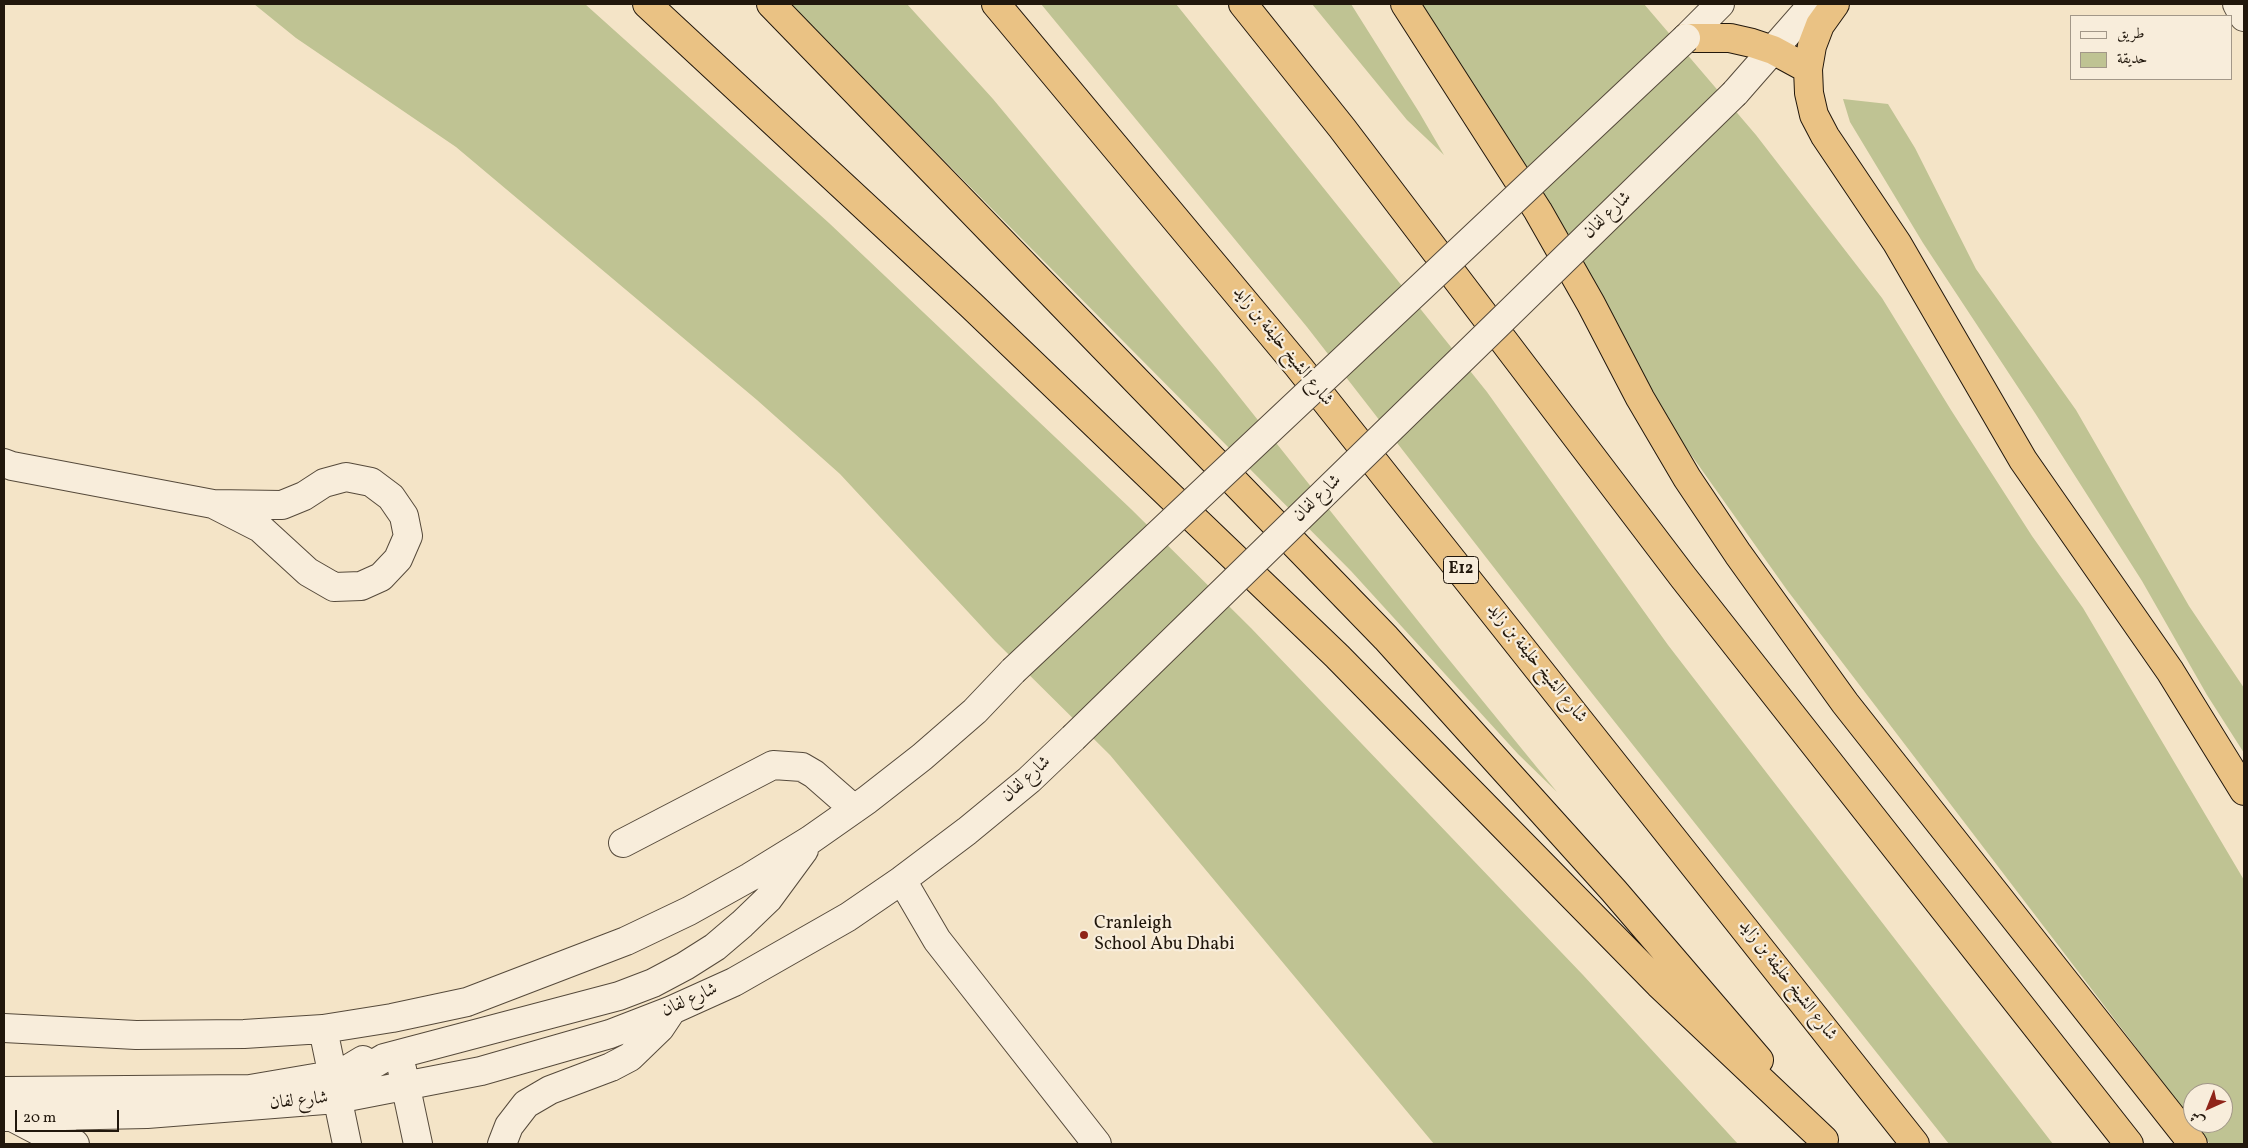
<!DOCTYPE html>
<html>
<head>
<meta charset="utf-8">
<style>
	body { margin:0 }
	#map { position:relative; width:2248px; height:1148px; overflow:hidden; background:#f4e4c7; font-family:Vollkorn,Amiri,serif }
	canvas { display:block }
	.frame { position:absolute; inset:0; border:5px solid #21170c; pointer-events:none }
	.legend { position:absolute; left:2070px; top:15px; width:162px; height:65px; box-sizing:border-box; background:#f8eddb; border:1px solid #a29788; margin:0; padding:6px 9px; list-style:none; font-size:15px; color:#21170c }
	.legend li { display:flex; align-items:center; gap:10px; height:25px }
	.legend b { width:25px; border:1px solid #a29788 }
	.north { position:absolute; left:2183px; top:1083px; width:50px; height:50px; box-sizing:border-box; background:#f8eddb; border:1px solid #a29788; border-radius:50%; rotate:224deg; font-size:14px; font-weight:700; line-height:20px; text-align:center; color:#21170c }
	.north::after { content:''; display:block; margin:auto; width:18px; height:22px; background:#8f2418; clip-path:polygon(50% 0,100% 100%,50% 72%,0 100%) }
	.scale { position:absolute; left:15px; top:1110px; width:104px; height:22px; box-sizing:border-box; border:2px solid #21170c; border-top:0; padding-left:6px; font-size:15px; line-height:18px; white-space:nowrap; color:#21170c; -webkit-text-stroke:4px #f8eddb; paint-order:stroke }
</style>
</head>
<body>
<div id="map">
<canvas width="2248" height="1148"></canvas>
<div class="frame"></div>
<ul class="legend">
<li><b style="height:6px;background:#f8eddb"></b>طريق</li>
<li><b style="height:14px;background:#bfc393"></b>حديقة</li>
</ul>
<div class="north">ش</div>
<div class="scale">20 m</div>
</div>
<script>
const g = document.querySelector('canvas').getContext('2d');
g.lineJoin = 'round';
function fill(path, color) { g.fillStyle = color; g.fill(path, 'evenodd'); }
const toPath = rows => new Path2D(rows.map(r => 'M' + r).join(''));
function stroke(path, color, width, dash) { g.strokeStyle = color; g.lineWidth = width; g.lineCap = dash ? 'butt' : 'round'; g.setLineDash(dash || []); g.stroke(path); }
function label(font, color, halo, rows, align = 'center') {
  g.font = font + ' Vollkorn,Amiri,serif'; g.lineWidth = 4.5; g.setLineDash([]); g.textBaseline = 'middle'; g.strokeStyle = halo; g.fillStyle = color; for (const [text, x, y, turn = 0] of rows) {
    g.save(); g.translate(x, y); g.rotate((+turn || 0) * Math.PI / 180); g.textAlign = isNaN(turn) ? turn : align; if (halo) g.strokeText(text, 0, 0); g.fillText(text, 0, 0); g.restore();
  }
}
fill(toPath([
	[254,4,585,4,829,223,1131,509,1251,628,1583,975,1738,1144,1434,1144,1110,755,995,641,840,474,757,400,456,147,296,38],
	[789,4,907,4,993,99,1218,370,1442,651,1557,792,1518,754,1351,571],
	[1041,4,1176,4,1487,392,1668,645,2053,1144,1949,1144,1572,668,1307,327],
	[1312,4,1351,4,1419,112,1444,155,1407,120],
	[1413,4,1644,4,1756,135,1882,298,1951,410,2032,536,2083,608,2244,880,2244,1144,2210,1144,2194,1123,2223,1123,2223,1093,2193,1093,2193,1122,1787,590,1682,442],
	[1843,99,1888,104,1915,148,1976,269,2076,410,2189,606,2244,688,2244,753,2207,695,2142,581,2035,413,1923,243,1850,122]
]), '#bfc393');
const minor = toPath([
	[2237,4,2244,17],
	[1686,38,1720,4],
	[1735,93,1813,4],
	[4,463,12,466,213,504,282,505,304,496,324,483,346,477,371,482,391,497,404,516,408,536,398,559,381,577,361,586,334,587,308,572,260,528,213,504],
	[623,843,773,765,802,767,814,774,854,809],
	[902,880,937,940,1097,1144],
	[4,1028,136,1035,244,1034,323,1029,392,1018,467,1002,626,941,689,911,750,877,810,840,867,800,922,757,975,711,1013,671],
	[323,1029,347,1144],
	[402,1069,418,1144],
	[4,1091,250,1089,332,1075,348,1069,363,1060],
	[337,1099,357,1074,384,1058,619,996,653,983,685,966,715,947,742,924,768,899,804,850],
	[4,1117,147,1114,337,1099,481,1071,610,1034,672,1010,734,982,848,917,902,880,967,831,1029,780,1073,738],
	[14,1118,52,1138,75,1144],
	[502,1144,509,1126,526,1104,550,1090,611,1067,630,1057,660,1028,672,1010]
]);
const highway = toPath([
	[647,4,971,305,1337,656,1659,984,1824,1140],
	[771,4,1386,638,1614,891,1759,1060],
	[996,4,1298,366,1915,1144],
	[1243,4,1342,128,1683,577,2129,1144],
	[1405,4,1538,211,1591,304,1640,398,1687,478,1738,554,1845,703,2193,1144],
	[1835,4,1820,25,1812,46,1808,69,1809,93,1814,115,1825,136,1897,243,2023,460,2170,671,2244,791],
	[1686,38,1730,38,1752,43,1773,50,1808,69]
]);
stroke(minor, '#564a3b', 30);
stroke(highway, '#21170c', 30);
stroke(minor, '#f8eddb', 28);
stroke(highway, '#eac284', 28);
const minorBridge = toPath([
	[1013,671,1686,38],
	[1073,738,1735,93]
]);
stroke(minorBridge, '#564a3b', 30, []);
stroke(minorBridge, '#f8eddb', 28);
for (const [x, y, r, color] of [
	[1084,935,5,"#8f2418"]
]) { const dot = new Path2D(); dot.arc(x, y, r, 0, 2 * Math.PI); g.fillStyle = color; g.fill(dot); stroke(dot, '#f8eddb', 2); }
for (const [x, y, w] of [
	[1461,570,35]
]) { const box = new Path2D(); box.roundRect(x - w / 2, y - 13.5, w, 27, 4); g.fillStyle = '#f8eddb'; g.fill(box); stroke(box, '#21170c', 1); }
label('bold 16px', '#21170c', null, [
	["E12",1461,570]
]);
label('18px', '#21170c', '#f8eddb', [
	["شارع لفان",1608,216,-44],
	["شارع الشيخ خليفة بن زايد",1282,347,51],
	["شارع لفان",1318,499,-44],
	["شارع الشيخ خليفة بن زايد",1536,664,51],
	["شارع لفان",1027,780,-42],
	["شارع الشيخ خليفة بن زايد",1787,981,52],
	["شارع لفان",690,1001,-24],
	["شارع لفان",299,1102,-6]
]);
label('18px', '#21170c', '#f8eddb', [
	["Cranleigh",1094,925],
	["School Abu Dhabi",1094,946]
], 'left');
</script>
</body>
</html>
